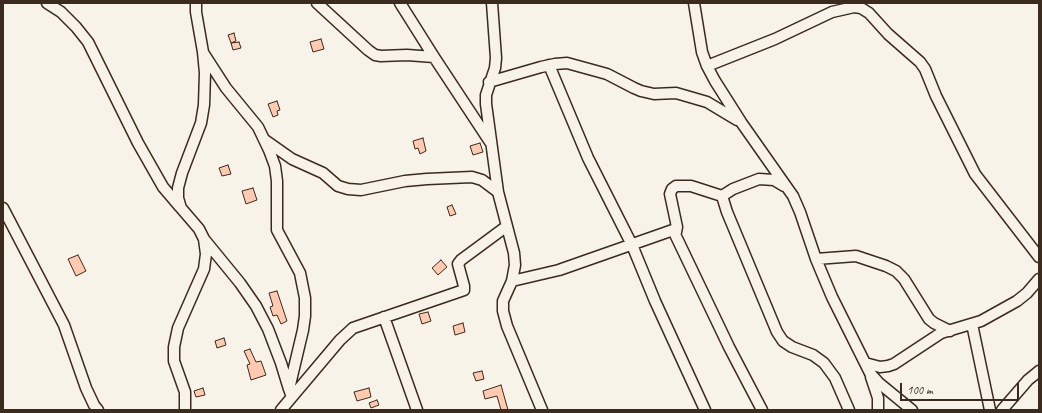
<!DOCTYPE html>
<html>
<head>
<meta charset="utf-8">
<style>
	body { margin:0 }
	#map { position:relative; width:1042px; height:413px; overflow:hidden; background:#f7f3e8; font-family:Caveat,sans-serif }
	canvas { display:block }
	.frame { position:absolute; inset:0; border:4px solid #3b2a1e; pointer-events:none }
	.scale { position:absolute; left:900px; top:383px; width:119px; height:18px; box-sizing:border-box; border:2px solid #3b2a1e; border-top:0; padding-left:5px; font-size:12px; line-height:14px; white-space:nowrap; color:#3b2a1e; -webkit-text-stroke:3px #f7f3e8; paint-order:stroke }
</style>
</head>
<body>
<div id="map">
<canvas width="1042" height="413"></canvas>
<div class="frame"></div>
<div class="scale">100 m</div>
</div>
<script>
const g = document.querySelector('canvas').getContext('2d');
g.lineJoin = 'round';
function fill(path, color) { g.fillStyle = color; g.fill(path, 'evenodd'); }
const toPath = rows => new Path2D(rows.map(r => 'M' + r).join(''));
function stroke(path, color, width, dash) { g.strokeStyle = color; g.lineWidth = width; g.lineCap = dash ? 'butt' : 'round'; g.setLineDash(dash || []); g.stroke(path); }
const building = toPath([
	[234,33,236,41,231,43,228,35,234,33],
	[321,39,324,49,313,52,310,42,321,39],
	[239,42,241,48,233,50,231,43,239,42],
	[277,101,280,110,277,111,278,115,273,117,268,104,277,101],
	[423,138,426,151,420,154,418,148,415,149,413,141,423,138],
	[480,143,483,152,473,155,470,146,480,143],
	[228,165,231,174,222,176,219,168,228,165],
	[253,188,257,200,246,204,242,191,253,188],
	[452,205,456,214,450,216,447,207,452,205],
	[78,255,86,271,76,276,68,259,78,255],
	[441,260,447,267,438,275,432,268,441,260],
	[277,291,287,321,281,324,277,315,273,316,270,307,273,306,269,293,277,291],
	[428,312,431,321,422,324,419,314,428,312],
	[463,323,465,332,455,335,453,326,463,323],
	[224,338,226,345,217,348,215,341,224,338],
	[250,349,256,362,261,361,266,375,251,380,247,365,250,364,244,351,250,349],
	[482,371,484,379,476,381,473,373,482,371],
	[501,385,508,410,501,410,497,396,485,399,483,391,501,385],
	[203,388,205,395,196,397,194,391,203,388],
	[369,388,371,397,357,401,354,392,369,388],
	[377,400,379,405,371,408,369,403,377,400]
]);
fill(building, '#ffcab0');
stroke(building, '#3b2a1e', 1);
const minor = toPath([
	[47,3,61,12,76,27,88,42,138,143,163,187,180,207],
	[317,3,368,50,375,55,381,56,407,55,434,57],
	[400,3,434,57,490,142],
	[492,3,496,58,495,68,486,95,486,104,498,192,514,253,515,265,512,281,503,301,503,311,507,326,542,410],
	[694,3,702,52,707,66,715,81,741,122,793,196,800,212,816,259,832,297,870,373,879,383,912,410],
	[204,54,226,88,258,127,269,150,275,166,277,181,277,230,300,273,305,298,305,316,303,330,289,389,292,397],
	[549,65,588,158,632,245,655,301,705,410],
	[707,66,775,39,832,12,854,7,861,8,869,13,888,34,920,62,925,69,936,96,975,174,1039,257],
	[489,82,541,67,555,64,567,63,607,74,634,88,641,91,654,94,676,93,707,102,737,120],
	[265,140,292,159,323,173,338,186,348,189,361,190,405,181,427,179,472,177,482,180,498,192],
	[722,196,727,212,777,332,783,341,792,347,813,355,824,363,835,378,849,410],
	[722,196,733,189,759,179,774,180,784,186],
	[3,208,64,325,86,388,94,405,98,410],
	[673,230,729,347,762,410],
	[204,239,240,283,256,306,268,329,281,363,289,389],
	[816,259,856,256,886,266,896,271,904,279,929,319,934,323,950,331],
	[512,281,559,270,673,230,676,232,677,227,670,194,672,189,676,186,691,186,722,196],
	[384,317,417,410],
	[972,324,990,410],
	[865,363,880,367,888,366,894,364,941,333,981,321,1017,301,1027,293,1039,279],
	[871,377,878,398,878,410],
	[185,410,185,392,174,361,174,347,178,328,204,269,206,254,204,239,199,229,181,208,178,198,178,188,182,173,201,123,204,105,205,73,203,52,196,12,196,3],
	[281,410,340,340,353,328,464,290,464,286,458,264,461,260,507,226],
	[1002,410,1028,380,1039,371]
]);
stroke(minor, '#3b2a1e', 13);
stroke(minor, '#f7f3e8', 10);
</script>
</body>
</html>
